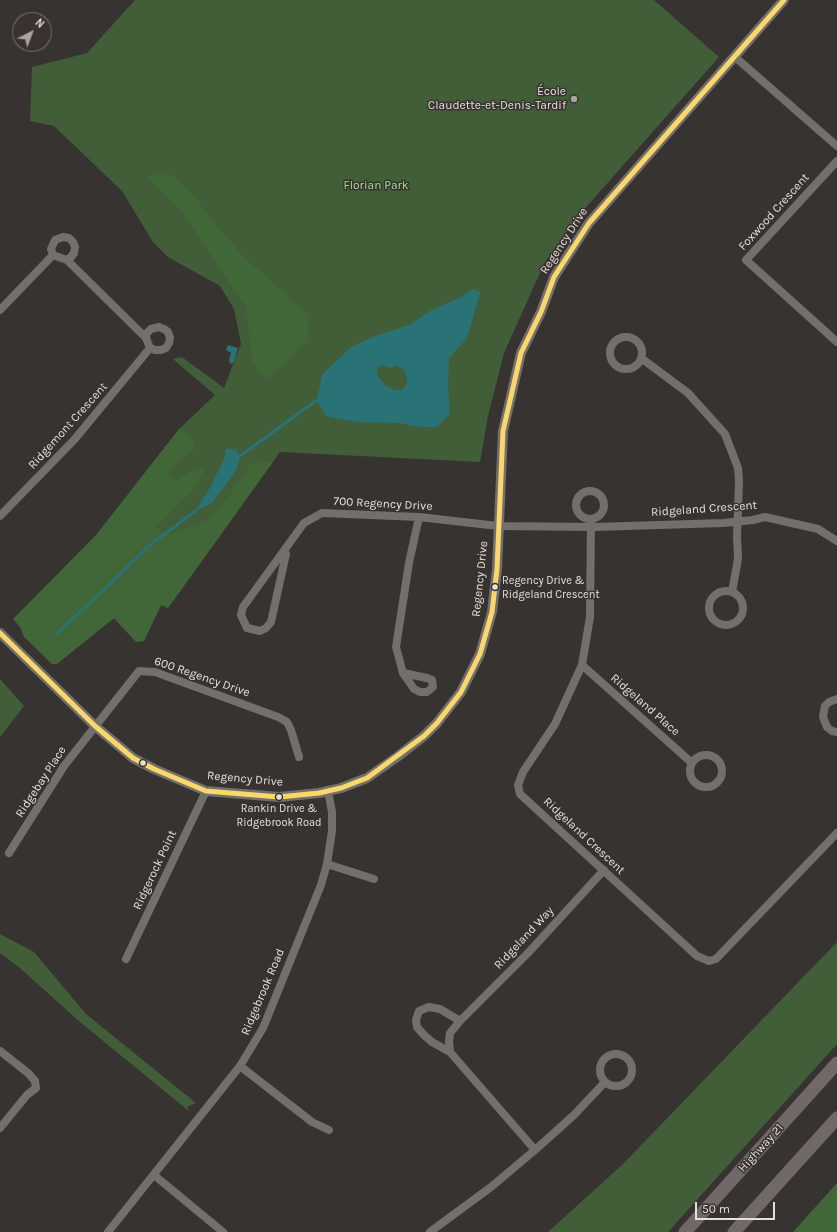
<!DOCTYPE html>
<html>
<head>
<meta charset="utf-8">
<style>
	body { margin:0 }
	#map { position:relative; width:837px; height:1232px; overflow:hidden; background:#373331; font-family:Karla,sans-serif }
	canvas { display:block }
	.north { position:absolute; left:12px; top:12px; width:40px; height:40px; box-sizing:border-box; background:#39322f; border:1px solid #7d7875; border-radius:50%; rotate:42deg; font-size:11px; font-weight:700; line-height:16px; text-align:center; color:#e4e0de }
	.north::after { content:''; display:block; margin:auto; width:14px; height:18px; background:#a7a3a1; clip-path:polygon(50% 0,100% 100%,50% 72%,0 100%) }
	.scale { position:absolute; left:695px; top:1202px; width:80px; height:18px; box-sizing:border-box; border:2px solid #e4e0de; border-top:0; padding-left:5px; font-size:12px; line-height:14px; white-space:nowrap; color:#e4e0de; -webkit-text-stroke:3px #39322f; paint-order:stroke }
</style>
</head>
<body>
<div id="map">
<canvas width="837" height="1232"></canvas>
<div class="north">N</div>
<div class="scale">50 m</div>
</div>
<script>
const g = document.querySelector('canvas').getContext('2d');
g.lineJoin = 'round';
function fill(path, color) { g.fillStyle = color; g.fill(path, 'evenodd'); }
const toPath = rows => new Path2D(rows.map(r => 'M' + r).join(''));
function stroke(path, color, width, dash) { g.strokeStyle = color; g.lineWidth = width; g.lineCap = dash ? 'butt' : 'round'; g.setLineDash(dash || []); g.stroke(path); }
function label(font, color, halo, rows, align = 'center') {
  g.font = font + ' Karla,sans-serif'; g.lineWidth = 3; g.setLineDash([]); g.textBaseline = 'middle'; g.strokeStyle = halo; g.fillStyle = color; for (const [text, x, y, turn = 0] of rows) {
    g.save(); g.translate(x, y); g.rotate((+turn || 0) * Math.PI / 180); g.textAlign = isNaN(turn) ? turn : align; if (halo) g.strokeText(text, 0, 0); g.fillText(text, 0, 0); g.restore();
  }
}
fill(toPath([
	[135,0,654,0,719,57,580,214,545,262,504,353,488,416,480,462,280,452,168,608,161,605,144,641,136,642,114,618,56,664,97,534,179,429,215,395,173,359,182,357,224,388,241,344,234,309,220,286,168,257,153,242,122,191,54,126,30,121,32,67,87,53],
	[0,679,24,706,0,737],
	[0,934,34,952,86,1014,196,1103,187,1107,190,1112,80,1022,20,968,0,953],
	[837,942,837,1044,668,1232,548,1232,622,1165]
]), '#415e39');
fill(toPath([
	[162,171,176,178,197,200,220,230,244,257,308,315,309,330,307,341,267,379,258,371,252,360,246,307,184,214,147,177],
	[179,429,195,442,193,450,176,464,170,473,171,477,178,480,191,471,200,468,204,471,192,492,177,505,166,518,155,526,159,530,171,535,207,520,228,498,251,463,273,462,168,608,161,605,144,641,136,642,114,618,57,664,52,664,24,637,20,627,13,619,97,534],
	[837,1183,837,1232,793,1232]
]), '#416738');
fill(toPath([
	[473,289,480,292,467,338,449,358,448,385,450,414,437,427,423,427,399,423,357,422,326,416,317,400,322,375,350,348,372,337,409,325,428,312,463,296],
	[382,365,391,368,396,365,404,370,407,377,407,384,402,390,394,390,386,386,377,375,377,369],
	[228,345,238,348,234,362,232,364,230,363,229,360,231,353,226,350],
	[226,449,235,449,240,456,236,471,212,503,194,512,210,488,224,459]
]), '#297376');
stroke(toPath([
	[240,456,317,400],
	[57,633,105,589,150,545,194,512]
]), '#297376', 3);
stroke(toPath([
	[735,57,837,146],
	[837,161,746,260,837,342],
	[53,255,67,260,146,338,150,348,155,350,161,350,166,348,169,343,170,338,168,332,164,329,159,327,151,329,147,333,146,338],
	[53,255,51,249,55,240,63,237,69,238,73,242,75,247,74,253,71,257,67,260],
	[0,310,53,255],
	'610 353a16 16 0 1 1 32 0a16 16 0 1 1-32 0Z',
	[641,358,688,393,725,434,738,468,739,482,737,537,738,559,732,592],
	'576 505a14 14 0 1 1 28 0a14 14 0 1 1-28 0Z',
	[0,516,74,440,150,348],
	[591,519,590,617,582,665,555,724,523,772,518,785,520,794,697,956,709,961,716,959,837,833],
	[284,551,286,554,271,622,266,628,260,631,247,628,241,615,243,607,304,523,322,513,419,517,498,526,595,527,723,523,753,520,765,517,818,529,837,541],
	'709 608a17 17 0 1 1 34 0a17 17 0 1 1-34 0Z',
	[582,665,692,763],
	[403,673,427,678,432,680,433,687,427,692,420,692,414,689,403,673,396,647,409,563,419,517],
	[837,699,829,702,825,706,823,717,827,727,832,731,837,732],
	'690 771a16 16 0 1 1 32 0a16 16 0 1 1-32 0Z',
	[9,853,64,766,139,671,155,672,278,717,287,722,291,730,299,757],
	[327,864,374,879],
	[126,959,206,791],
	[0,1051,28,1073,35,1081,36,1088,27,1095,0,1128],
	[450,1052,432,1042,424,1035,417,1027,416,1020,419,1011,429,1007,440,1009,460,1021],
	'600 1070a16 16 0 1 1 32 0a16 16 0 1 1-32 0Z',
	[240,1066,312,1122,329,1130],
	[535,1150,450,1052,449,1041,450,1033,460,1021,529,952,604,870],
	[154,1175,223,1232],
	[108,1232,240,1066,263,1028,321,885,327,864,332,831,332,812,328,791],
	[430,1232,491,1187,535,1150,574,1115,605,1082]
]), '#726f6d', 8);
stroke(toPath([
	[0,633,95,726,133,758,154,769,206,791,279,797,319,793,328,791,341,788,367,778,397,757,424,736,437,723,461,692,480,654,492,612,497,569,503,431,521,353,541,312,554,277,589,223,784,0]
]), '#726f6d', 10);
stroke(toPath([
	[685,1232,837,1063],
	[734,1232,837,1118]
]), '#716968', 13);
stroke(toPath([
	[0,633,95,726,133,758,154,769,206,791,279,797,319,793,341,788,367,778,424,736,437,723,461,692,480,654,492,612,497,569,503,431,521,353,541,312,554,277,589,223,784,0]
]), '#f9d76a', 5);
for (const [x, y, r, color] of [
	[574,99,4,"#a7a3a1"],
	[495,587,3.5,"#e4e0de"],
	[143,763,3.5,"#e4e0de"],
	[279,797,3.5,"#e4e0de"]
]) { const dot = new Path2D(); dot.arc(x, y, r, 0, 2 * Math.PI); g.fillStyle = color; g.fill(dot); stroke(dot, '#39322f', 1.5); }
label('11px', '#e4e0de', '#39322f', [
	["Regency Drive &",502,581],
	["Ridgeland Crescent",502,595],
	["Rankin Drive &",279,809,"center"],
	["Ridgebrook Road",279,823,"center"]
], 'left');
label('12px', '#e4e0de', '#39322f', [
	["École",566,92],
	["Claudette-et-Denis-Tardif",566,106]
], 'right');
label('12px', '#a0e192', '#39322f', [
	["Florian Park",376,186]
]);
label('12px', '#e4e0de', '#39322f', [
	["Foxwood Crescent",774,212,-48],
	["Regency Drive",564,241,-57],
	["Ridgemont Crescent",68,426,-48],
	["700 Regency Drive",383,504,3],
	["Ridgeland Crescent",704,509,-4],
	["Regency Drive",480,579,-84],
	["600 Regency Drive",202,677,19],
	["Ridgeland Place",645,705,41],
	["Regency Drive",245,779,5],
	["Ridgebay Place",41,782,-57],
	["Ridgeland Crescent",584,836,43],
	["Ridgerock Point",155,870,-65],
	["Ridgeland Way",524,938,-47],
	["Ridgebrook Road",263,992,-67],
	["Highway 21",761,1148,-48]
]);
</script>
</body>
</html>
